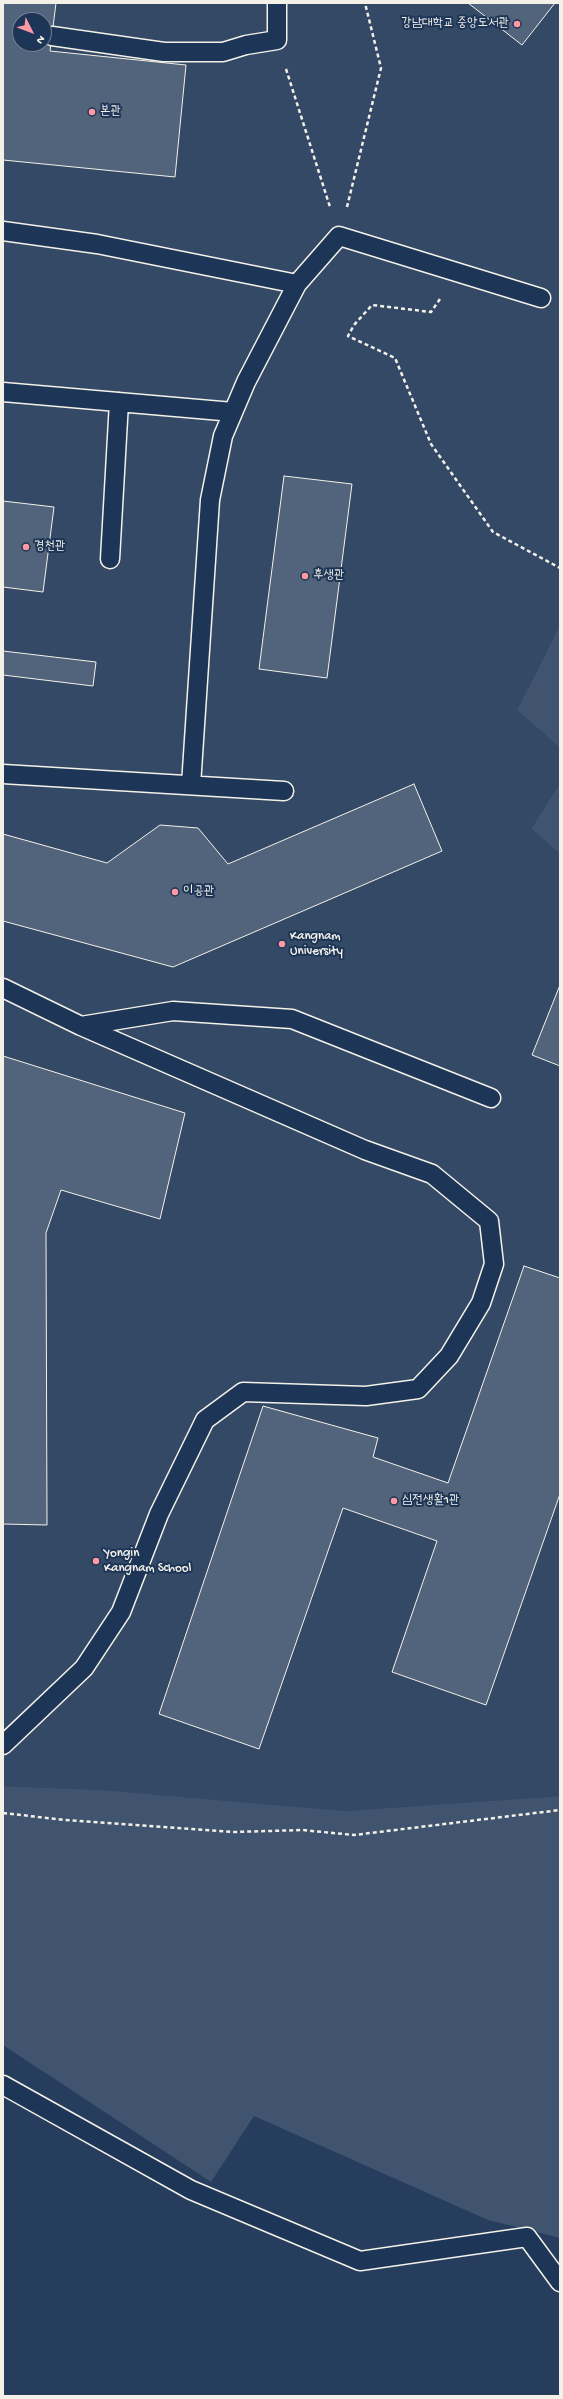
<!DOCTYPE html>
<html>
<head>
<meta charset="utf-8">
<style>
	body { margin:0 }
	#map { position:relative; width:563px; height:2399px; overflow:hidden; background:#263d5d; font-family:"Gochi Hand",sans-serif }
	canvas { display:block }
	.frame { position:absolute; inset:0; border:4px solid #f4f1e8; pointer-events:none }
	.north { position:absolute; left:12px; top:12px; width:40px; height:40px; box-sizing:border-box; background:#1d3557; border:1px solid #738091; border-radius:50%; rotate:132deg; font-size:11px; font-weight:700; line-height:16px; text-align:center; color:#f4f1e8 }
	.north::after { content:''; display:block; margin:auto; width:14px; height:18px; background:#ff9aa2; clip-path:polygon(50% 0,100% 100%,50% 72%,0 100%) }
</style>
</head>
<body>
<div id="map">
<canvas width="563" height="2399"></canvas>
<div class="frame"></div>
<div class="north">N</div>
</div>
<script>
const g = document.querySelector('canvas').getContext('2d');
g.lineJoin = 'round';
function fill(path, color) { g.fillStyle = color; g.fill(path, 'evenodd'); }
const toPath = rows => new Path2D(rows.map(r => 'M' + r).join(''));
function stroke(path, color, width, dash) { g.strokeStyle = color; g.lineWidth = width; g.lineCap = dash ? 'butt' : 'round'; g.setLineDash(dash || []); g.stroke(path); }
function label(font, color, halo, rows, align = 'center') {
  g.font = font + ' "Gochi Hand","Poor Story",sans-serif'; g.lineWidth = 4; g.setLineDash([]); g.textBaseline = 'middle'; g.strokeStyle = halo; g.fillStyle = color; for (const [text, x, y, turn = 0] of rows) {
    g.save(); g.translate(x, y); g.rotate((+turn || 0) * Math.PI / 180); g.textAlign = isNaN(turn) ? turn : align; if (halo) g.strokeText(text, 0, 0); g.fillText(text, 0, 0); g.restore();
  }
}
fill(toPath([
	[3,3,560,3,560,625,517,710,560,748,560,783,531,829,560,854,560,1796,345,1811,102,1790,3,1786],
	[20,20,44,20,44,44,20,44]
]), '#334966');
fill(toPath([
	[560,625,560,748,517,710],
	[560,783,560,854,531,829],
	[3,1786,102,1790,345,1811,560,1796,560,2238,488,2220,254,2116,211,2182,3,2045]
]), '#40546f');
const building = toPath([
	[3,3,56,3,50,51,186,65,175,177,3,160,3,3],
	[20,20,44,20,44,44,20,44,20,20],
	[468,3,555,3,522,45,468,3],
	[284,476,352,484,327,678,259,669,284,476],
	[3,501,54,507,43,592,3,587,3,501],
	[3,651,96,662,93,686,3,675,3,651],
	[414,784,442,851,173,967,3,921,3,834,107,863,160,825,198,828,228,864,414,784],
	[560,985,560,1066,532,1055,560,985],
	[3,1056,185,1113,160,1219,61,1190,46,1233,47,1525,3,1524,3,1056],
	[524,1266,560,1278,560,1494,486,1705,392,1672,437,1541,343,1508,259,1749,159,1714,263,1406,378,1438,373,1457,448,1483,524,1266]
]);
fill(building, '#52647b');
stroke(building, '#f4f1e8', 1);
const service = toPath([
	[52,36,164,52,223,52,246,45,277,40,277,3],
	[3,231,97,244,297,284],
	[3,392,233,412],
	[110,559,119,402],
	[3,774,284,791],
	[191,785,210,500,223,436,246,382,297,284,339,236,541,298],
	[3,988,81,1026,365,1150,432,1174,489,1221,494,1264,481,1303,449,1356,418,1389,366,1396,243,1392,205,1420,159,1514,121,1612,84,1668,3,1745],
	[81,1026,173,1011,292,1019,491,1098],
	[3,2085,191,2190,360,2261,527,2237,560,2282]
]);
stroke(service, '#f4f1e8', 21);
stroke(toPath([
	[286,69,330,207],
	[347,207,381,68,365,3],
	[440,299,431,312,372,305,354,325,348,336,395,358,431,444,493,532,560,568],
	[3,1813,65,1820,234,1832,302,1830,354,1835,560,1810]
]), '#f4f1e8', 2.5, [4, 3]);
stroke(service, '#1d3557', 18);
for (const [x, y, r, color] of [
	[517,24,4,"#ff9aa2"],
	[92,112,4,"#ff9aa2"],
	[26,547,4,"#ff9aa2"],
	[305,576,4,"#ff9aa2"],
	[175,892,4,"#ff9aa2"],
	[282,944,4,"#ff9aa2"],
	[394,1501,4,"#ff9aa2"],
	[96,1561,4,"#ff9aa2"]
]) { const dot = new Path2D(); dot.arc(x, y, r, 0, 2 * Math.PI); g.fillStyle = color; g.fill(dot); stroke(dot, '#1d3557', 1.5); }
label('13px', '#f4f1e8', '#1d3557', [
	["강남대학교 중앙도서관",509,24,"right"],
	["본관",100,112],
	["경천관",34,547],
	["후생관",313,576],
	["이공관",183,892],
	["Kangnam",290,937],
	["University",290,952],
	["심전생활1관",402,1501],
	["Yongin",104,1554],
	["Kangnam School",104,1569]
], 'left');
</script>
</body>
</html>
